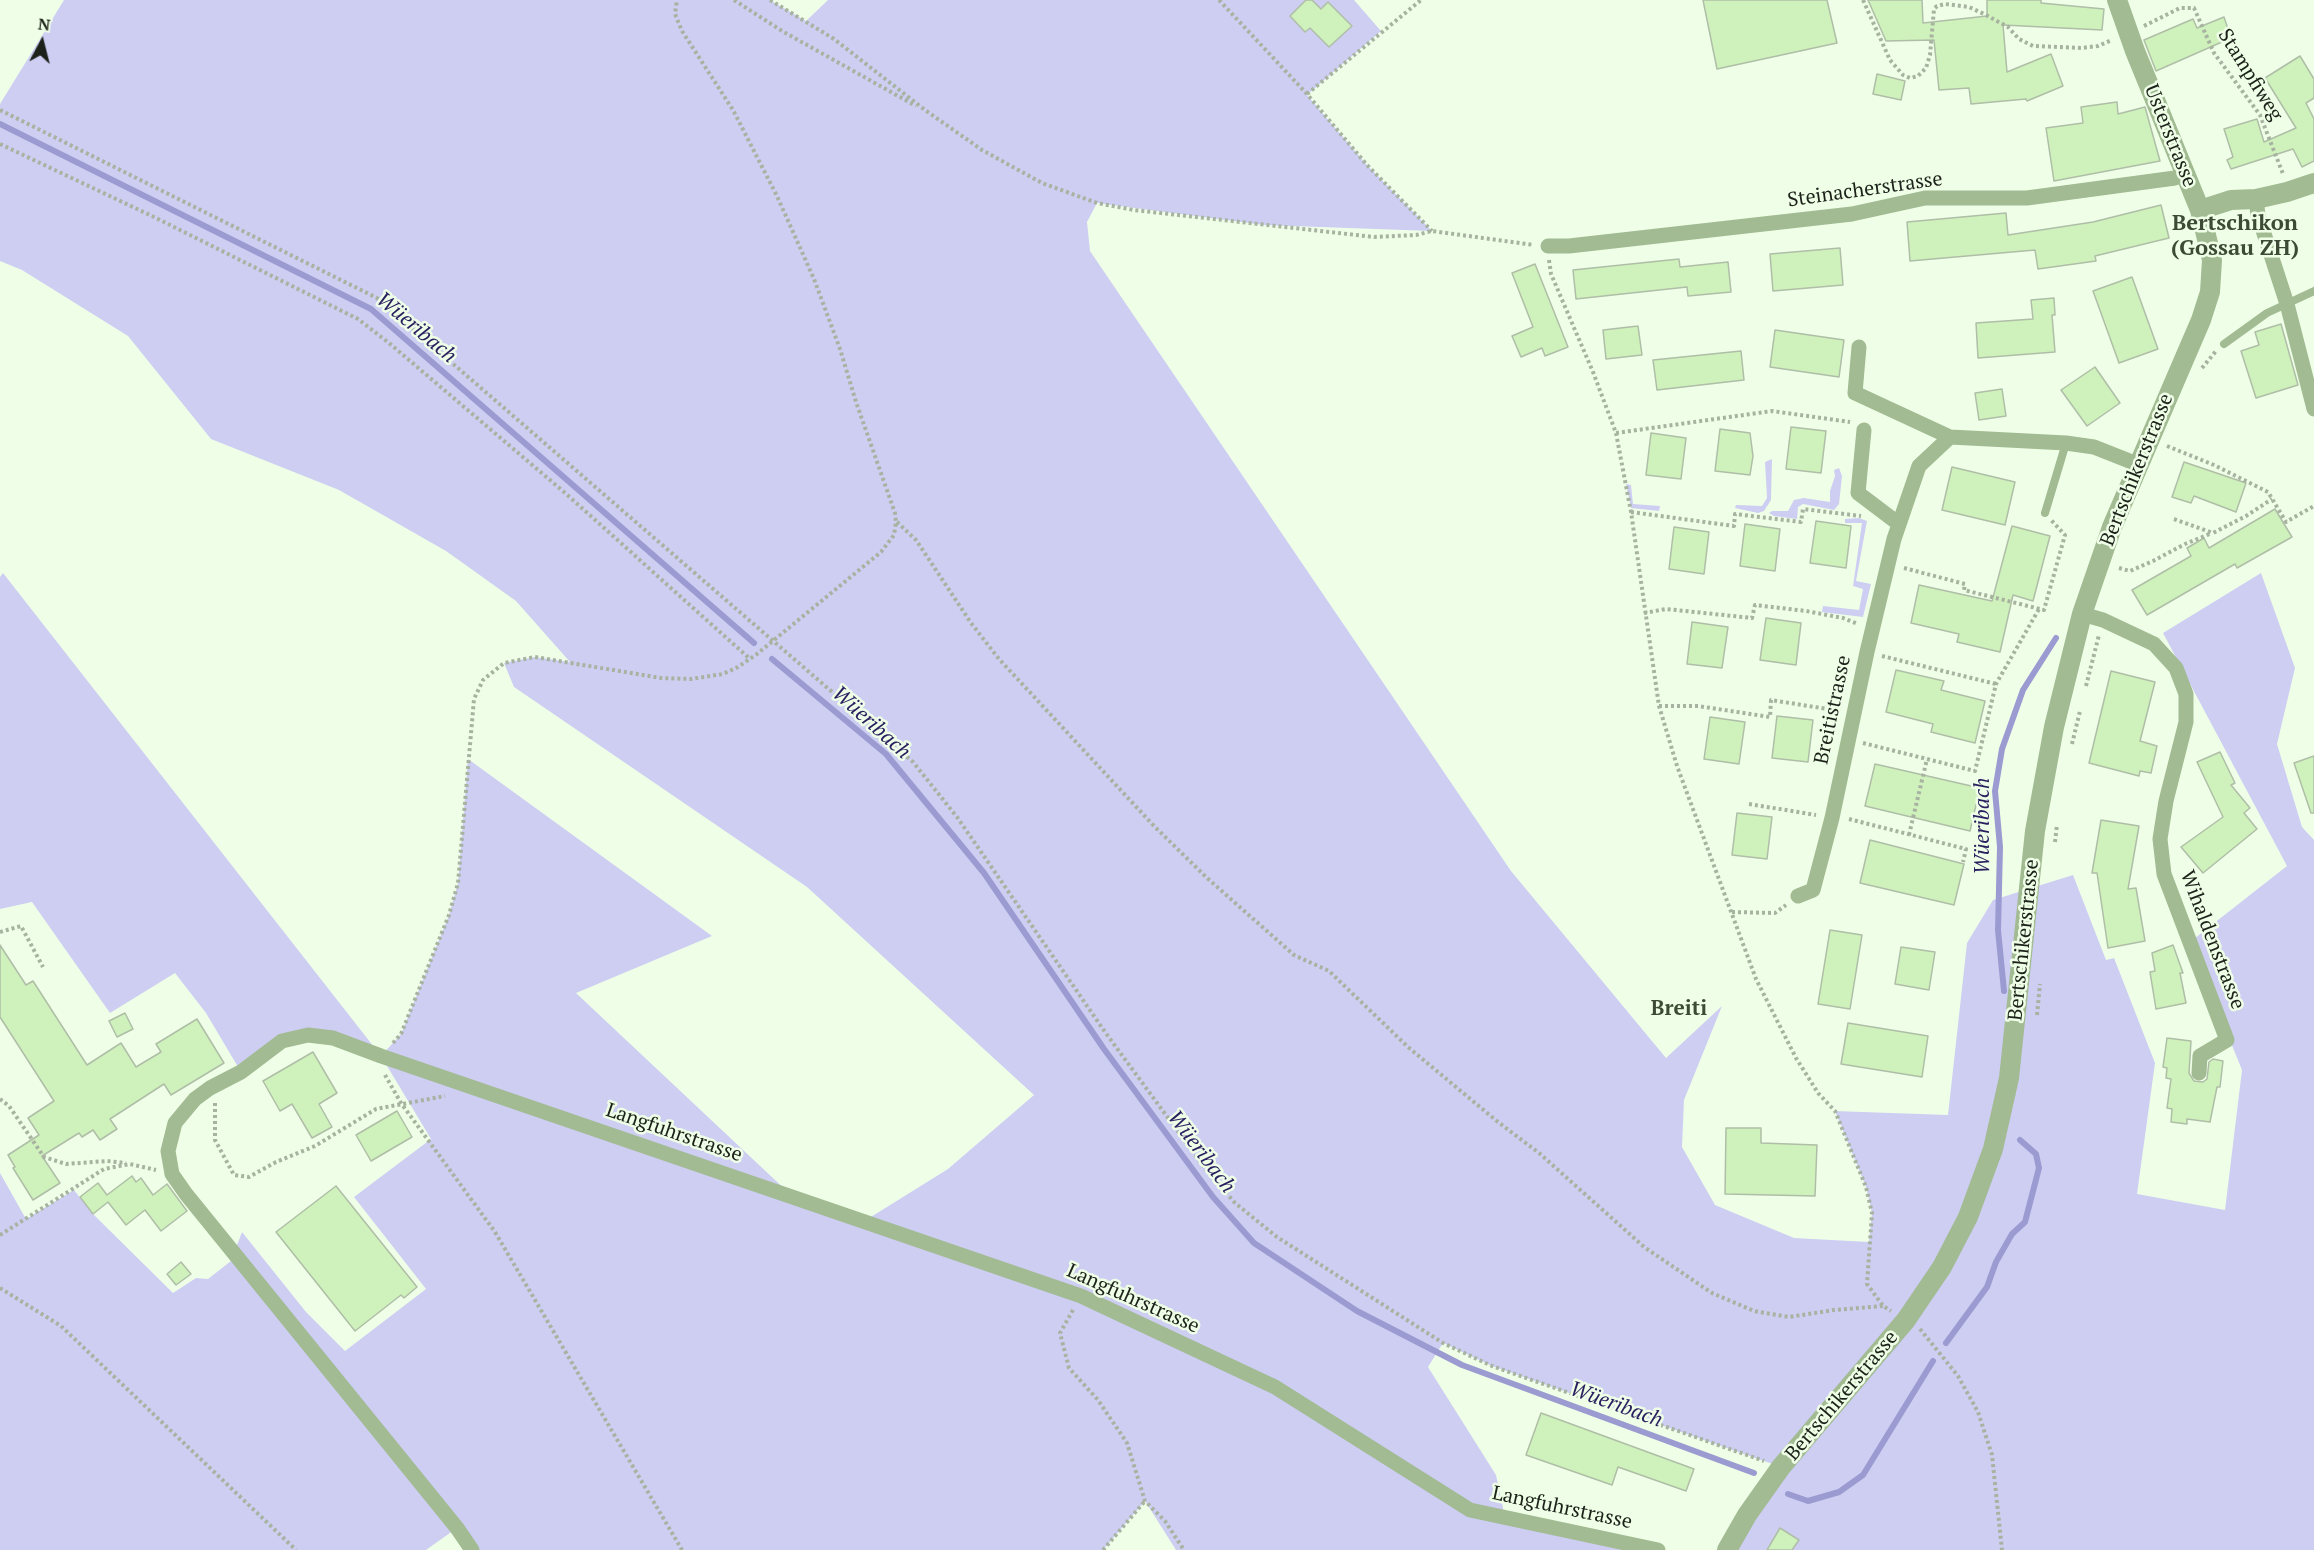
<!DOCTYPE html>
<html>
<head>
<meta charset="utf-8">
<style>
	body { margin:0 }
	#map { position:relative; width:2314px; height:1550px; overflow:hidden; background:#efffe7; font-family:"PT Serif",serif }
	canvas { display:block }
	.north { position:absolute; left:12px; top:12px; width:60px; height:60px; -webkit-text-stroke:4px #efffe7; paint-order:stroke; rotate:7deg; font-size:16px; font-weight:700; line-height:24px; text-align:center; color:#1c2219 }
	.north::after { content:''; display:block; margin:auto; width:21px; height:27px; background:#1c2219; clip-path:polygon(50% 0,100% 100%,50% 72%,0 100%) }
</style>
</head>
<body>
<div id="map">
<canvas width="2314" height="1550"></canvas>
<div class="north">N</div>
</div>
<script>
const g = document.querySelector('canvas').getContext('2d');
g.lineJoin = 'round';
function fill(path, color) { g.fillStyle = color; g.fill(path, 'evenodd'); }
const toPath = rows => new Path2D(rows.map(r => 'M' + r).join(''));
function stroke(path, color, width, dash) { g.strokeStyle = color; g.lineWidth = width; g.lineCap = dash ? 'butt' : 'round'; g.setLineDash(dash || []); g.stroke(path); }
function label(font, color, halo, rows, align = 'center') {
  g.font = font + ' "PT Serif",serif'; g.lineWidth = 5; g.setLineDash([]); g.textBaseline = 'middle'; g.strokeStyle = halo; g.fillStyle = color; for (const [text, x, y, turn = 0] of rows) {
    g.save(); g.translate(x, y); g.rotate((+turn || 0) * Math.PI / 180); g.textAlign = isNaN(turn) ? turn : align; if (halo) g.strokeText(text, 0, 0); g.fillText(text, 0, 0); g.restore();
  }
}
fill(toPath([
	[64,0,770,0,806,21,828,0,1354,0,1381,31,1307,95,1367,165,1432,231,1264,225,1097,203,1087,222,1090,251,1511,871,1666,1058,1722,1006,1684,1100,1682,1147,1715,1205,1794,1238,1869,1242,1872,1213,1866,1187,1835,1111,1948,1115,1967,943,1993,900,2073,875,2106,960,2114,958,2155,1063,2137,1194,2225,1210,2242,1070,2190,942,2287,866,2163,633,2261,573,2295,668,2277,744,2302,827,2314,840,2314,1550,1727,1550,1781,1467,1492,1366,1443,1343,1428,1367,1496,1475,1505,1517,1658,1550,1176,1550,1145,1501,1103,1550,472,1550,457,1528,426,1550,0,1550,0,1173,26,1219,74,1190,93,1214,173,1293,196,1278,208,1279,231,1261,242,1232,306,1312,345,1351,426,1289,354,1197,431,1139,381,1056,308,1035,241,1072,206,1013,175,973,110,1013,32,902,0,909,0,577,3,573,381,1056,401,1034,449,915,458,883,468,759,712,936,576,993,791,1195,866,1220,948,1169,1034,1095,807,887,514,687,504,663,535,657,570,662,516,601,446,551,339,490,211,439,128,336,22,270,0,261,0,104],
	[1772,459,1771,500,1764,511,1758,513,1735,508,1736,505,1762,506,1767,498,1765,462],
	[1839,468,1842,476,1839,504,1834,510,1803,504,1798,507,1797,519,1774,516,1769,513,1772,511,1788,511,1794,500,1804,498,1830,502,1830,491,1835,476,1834,470],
	[1626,484,1631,485,1633,504,1660,506,1659,511,1631,508],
	[1859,518,1867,521,1856,581,1871,584,1863,617,1822,612,1823,606,1859,610,1863,589,1853,586,1862,523,1845,523,1845,519]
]), '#cecef3');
stroke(toPath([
	[0,124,371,309,754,643],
	[772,659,886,754,984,873,1104,1049,1213,1197,1254,1243,1357,1311,1462,1365,1754,1473],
	[2004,991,1998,930,2000,847,1995,791,2002,749,2023,690,2056,638],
	[1946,1343,1987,1287,1996,1262,2012,1234,2025,1222,2039,1168,2036,1154,2020,1140],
	[1788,1494,1808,1501,1839,1492,1863,1475,1933,1361]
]), '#9b9bd1', 6);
const building = toPath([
	[1306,0,1312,0,1321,9,1328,2,1352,26,1329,47,1310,28,1305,32,1290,16,1306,0],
	[1703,0,1827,0,1837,43,1717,69,1703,0],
	[1868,0,1922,0,1923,23,1987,16,1987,0,2041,0,2041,3,2104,9,2102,30,2003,25,2007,72,2051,54,2063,86,2027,101,2026,99,1971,104,1969,88,1939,90,1934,40,1886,41,1868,0],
	[2224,17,2231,38,2156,71,2144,40,2193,19,2197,28,2224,17],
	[2300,56,2314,79,2314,98,2306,103,2314,119,2314,161,2302,167,2293,149,2231,169,2227,160,2233,157,2224,129,2257,119,2264,142,2296,128,2265,78,2300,56],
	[1877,74,1905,81,1901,100,1873,94,1877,74],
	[2117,102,2118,114,2145,107,2160,161,2054,181,2046,128,2083,123,2081,107,2117,102],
	[2161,205,2169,238,2095,256,2096,261,2038,269,2035,250,1910,261,1907,222,2006,213,2008,235,2093,222,2161,205],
	[1840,248,1843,285,1773,291,1770,254,1840,248],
	[1679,259,1680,267,1728,262,1731,292,1688,296,1687,287,1576,299,1573,270,1679,259],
	[1535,264,1568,347,1545,356,1542,348,1521,357,1512,336,1533,327,1512,273,1535,264],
	[2132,277,2158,349,2119,363,2093,291,2132,277],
	[2054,298,2055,315,2052,315,2055,352,1978,358,1976,323,2033,319,2031,300,2054,298],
	[2281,324,2298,385,2256,398,2241,351,2259,345,2255,332,2281,324],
	[1638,326,1642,355,1606,359,1603,330,1638,326],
	[1775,330,1844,340,1839,377,1770,367,1775,330],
	[1741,351,1744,380,1657,390,1653,360,1741,351],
	[2095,367,2120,403,2087,426,2061,390,2095,367],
	[2002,389,2006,416,1979,420,1975,393,2002,389],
	[1791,427,1826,431,1821,473,1786,469,1791,427],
	[1720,429,1750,433,1753,456,1750,475,1715,471,1720,429],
	[1651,433,1686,438,1681,479,1646,475,1651,433],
	[2184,462,2246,483,2236,512,2194,496,2191,503,2172,497,2184,462],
	[1952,467,2015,482,2005,525,1942,510,1952,467],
	[2275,509,2292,537,2237,568,2235,564,2147,615,2132,590,2191,556,2187,548,2204,538,2209,548,2275,509],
	[1816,521,1851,526,1846,568,1810,563,1816,521],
	[1745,524,1780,529,1775,571,1740,566,1745,524],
	[2012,526,2050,536,2033,601,2013,595,2000,652,1957,642,1959,634,1911,623,1919,585,1992,601,2012,526],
	[1674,527,1709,532,1704,574,1669,569,1674,527],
	[1766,618,1801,623,1796,665,1760,660,1766,618],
	[1692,622,1728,627,1722,668,1687,664,1692,622],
	[1896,670,1944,681,1941,690,1985,701,1975,743,1931,732,1933,724,1886,712,1896,670],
	[2111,671,2155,682,2140,741,2157,746,2151,773,2140,771,2139,776,2089,763,2111,671],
	[1777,716,1813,720,1808,762,1772,758,1777,716],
	[1710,717,1745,722,1739,764,1704,759,1710,717],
	[2220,752,2235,783,2231,785,2250,808,2244,813,2257,829,2203,873,2181,847,2223,817,2197,762,2220,752],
	[2314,756,2314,813,2311,813,2294,763,2314,756],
	[1875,764,1980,788,1970,831,1865,806,1875,764],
	[1737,813,1772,817,1767,859,1732,855,1737,813],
	[2101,820,2139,826,2128,889,2136,888,2145,941,2108,948,2097,873,2092,873,2101,820],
	[1870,840,1964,864,1954,905,1860,883,1870,840],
	[1830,930,1862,935,1850,1009,1818,1004,1830,930],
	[0,945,26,985,33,981,87,1065,121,1043,136,1067,161,1052,156,1044,197,1019,224,1063,171,1095,164,1084,110,1119,117,1129,100,1140,93,1130,82,1137,79,1133,42,1156,60,1183,33,1200,13,1168,15,1167,8,1155,39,1135,28,1118,54,1101,0,1017,0,945],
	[2173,945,2183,973,2180,973,2186,1003,2156,1009,2150,972,2155,971,2152,953,2173,945],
	[1901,947,1935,952,1929,990,1895,984,1901,947],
	[125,1013,133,1029,117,1037,109,1021,125,1013],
	[1848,1023,1928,1036,1922,1077,1841,1064,1848,1023],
	[2167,1038,2191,1041,2189,1073,2194,1081,2203,1082,2207,1079,2209,1062,2213,1059,2223,1061,2220,1087,2217,1087,2210,1122,2187,1119,2187,1124,2171,1122,2172,1109,2167,1108,2171,1079,2166,1078,2167,1068,2163,1067,2167,1038],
	[313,1052,337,1093,319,1104,332,1127,312,1138,292,1104,280,1111,263,1081,313,1052],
	[397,1111,412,1137,371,1161,356,1135,397,1111],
	[1726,1128,1761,1128,1761,1143,1817,1145,1815,1196,1725,1194,1726,1128],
	[132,1176,136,1182,141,1178,153,1195,167,1184,187,1211,161,1231,145,1210,126,1225,108,1202,93,1214,80,1197,98,1183,107,1195,132,1176],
	[336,1186,417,1287,404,1298,401,1295,355,1331,276,1232,336,1186],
	[181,1262,191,1274,176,1285,167,1274,181,1262],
	[1541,1413,1694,1469,1686,1491,1618,1467,1612,1485,1526,1455,1541,1413],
	[1780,1528,1799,1540,1792,1550,1767,1550,1780,1528]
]);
fill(building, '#cff1bc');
stroke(building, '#afbea7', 1.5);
stroke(toPath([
	[734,0,782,31,916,106],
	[770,0,834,39,925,110,982,150,1042,183,1097,203,1134,210,1374,237,1416,235,1432,231,1534,245],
	[1219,0,1307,94,1367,165,1432,231],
	[1863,0,1890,60,1903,75,1910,78,1918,76,1926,68,1930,55,1934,9,1937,6,1945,4,1969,7,1984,14,2008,27,2019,39,2033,46,2081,48,2098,46,2112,40],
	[2144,26,2180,8,2194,8,2214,53,2260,115,2283,174],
	[1307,94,1421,0],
	[0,110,377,298,913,762,957,817,1105,1032,1207,1171,1235,1203,1277,1237,1443,1343,1492,1366,1764,1461],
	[0,144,154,217,358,319,389,343,564,492,750,659],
	[1549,260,1551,274,1593,372,1616,433,1631,512,1659,706,1677,766,1756,979,1796,1058,1818,1093,1835,1111,1866,1187,1872,1213,1867,1284,1883,1306,1891,1311],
	[2202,368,2216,351],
	[1616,433,1772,411,1850,422],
	[2167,446,2214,465,2268,492,2286,522,2314,506],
	[1631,512,1734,526,1735,514,1801,522,1803,509,1861,516],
	[2174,519,2213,533,2246,516,2272,499],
	[897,522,916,540,971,623,999,659,1154,826,1207,878,1294,955,1329,971,1408,1047,1498,1122,1539,1153,1644,1247,1712,1293,1754,1311,1789,1317,1834,1310,1883,1306],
	[1904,568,1965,584,1964,590,2044,610,2065,535,2051,520],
	[2119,568,2130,571,2153,561,2185,544,2212,533],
	[1644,613,1666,609,1752,618,1755,605,1806,611,1843,618,1858,624],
	[1882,656,1996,684],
	[2086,686,2099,635],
	[1659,706,1698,706,1770,717,1771,700,1840,711],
	[1863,743,1975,771,1996,684,2039,609],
	[2072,744,2080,711],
	[1749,804,1816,815],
	[1849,819,1966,849,1963,862],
	[1909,835,1927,759],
	[2055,842,2057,825],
	[1732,912,1775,913,1786,905],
	[0,932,21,926,43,967],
	[2037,1015,2040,984],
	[393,1043,401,1034,449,915,458,883,474,699,483,680,504,663,535,657,661,678,691,679,723,674,738,667,757,654,881,552,894,535,896,522,895,513,856,402,840,349,814,279,777,196,733,110,682,31,675,14,677,0],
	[385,1075,401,1103,495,1232,682,1550],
	[0,1099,9,1106,44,1157,66,1164,107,1161,126,1163],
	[215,1103,215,1140,234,1175,249,1177,276,1162,315,1146,376,1109,445,1096],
	[0,1235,104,1169,130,1164,156,1170],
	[0,1288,61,1326,296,1550],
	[1073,1310,1060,1333,1069,1368,1098,1400,1127,1443,1145,1501,1165,1521,1184,1550],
	[1920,1329,1958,1376,1978,1412,1992,1455,2002,1550],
	[1103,1550,1145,1501]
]), '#a7b3a0', 4, [3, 3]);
stroke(toPath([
	[2224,344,2267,313,2314,291],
	[2045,513,2066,443]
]), '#a2bb93', 8);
stroke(toPath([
	[2256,199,2258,215,2287,304,2314,409],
	[1548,246,1569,246,1852,214,1925,198,2027,198,2175,178,2187,174],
	[1859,347,1855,393,1950,437],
	[1864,430,1858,493,1899,524],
	[2082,614,2103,620,2154,644,2176,668,2186,694,2186,722,2166,801,2160,839,2164,874,2227,1040,2200,1056,2199,1073],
	[1798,896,1813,890,1832,818,1867,652,1894,539,1919,466,1950,437,2066,443,2094,447,2137,464],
	[472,1550,457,1528,186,1194,172,1174,168,1151,175,1123,195,1099,210,1088,241,1072,282,1041,308,1035,333,1038,381,1056,1081,1296,1275,1387,1470,1510,1658,1550]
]), '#a2bb93', 15);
stroke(toPath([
	[2200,210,2231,200,2256,199,2287,192,2314,183],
	[1727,1550,1747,1515,1781,1467,1906,1320,1942,1267,1968,1217,1993,1149,2009,1078,2035,831,2054,727,2082,614,2112,527,2201,320,2210,292,2212,260,2200,210,2135,51,2117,0]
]), '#a2bb93', 20);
label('20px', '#1c2219', '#efffe7', [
	["Stampfiweg",2250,75,58],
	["Usterstrasse",2170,136,68],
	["Steinacherstrasse",1865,190,-8],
	["Bertschikerstrasse",2137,470,-68],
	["Breitistrasse",1833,710,-78],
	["Bertschikerstrasse",2024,940,-84],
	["Wihaldenstrasse",2212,940,69],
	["Langfuhrstrasse",674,1133,19],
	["Langfuhrstrasse",1133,1299,24],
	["Bertschikerstrasse",1842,1396,-50],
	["Langfuhrstrasse",1562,1508,12]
]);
label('italic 21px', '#291f5f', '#efffe7', [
	["Wüeribach",416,328,40],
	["Wüeribach",871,723,42],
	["Wüeribach",1983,826,-90],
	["Wüeribach",1201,1152,53],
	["Wüeribach",1616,1405,20]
]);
label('bold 21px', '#3d4a36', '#efffe7', [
	["Breiti",1679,1009]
]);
label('bold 22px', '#3d4a36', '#efffe7', [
	["Bertschikon",2235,224],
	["(Gossau ZH)",2235,249]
]);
</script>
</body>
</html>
